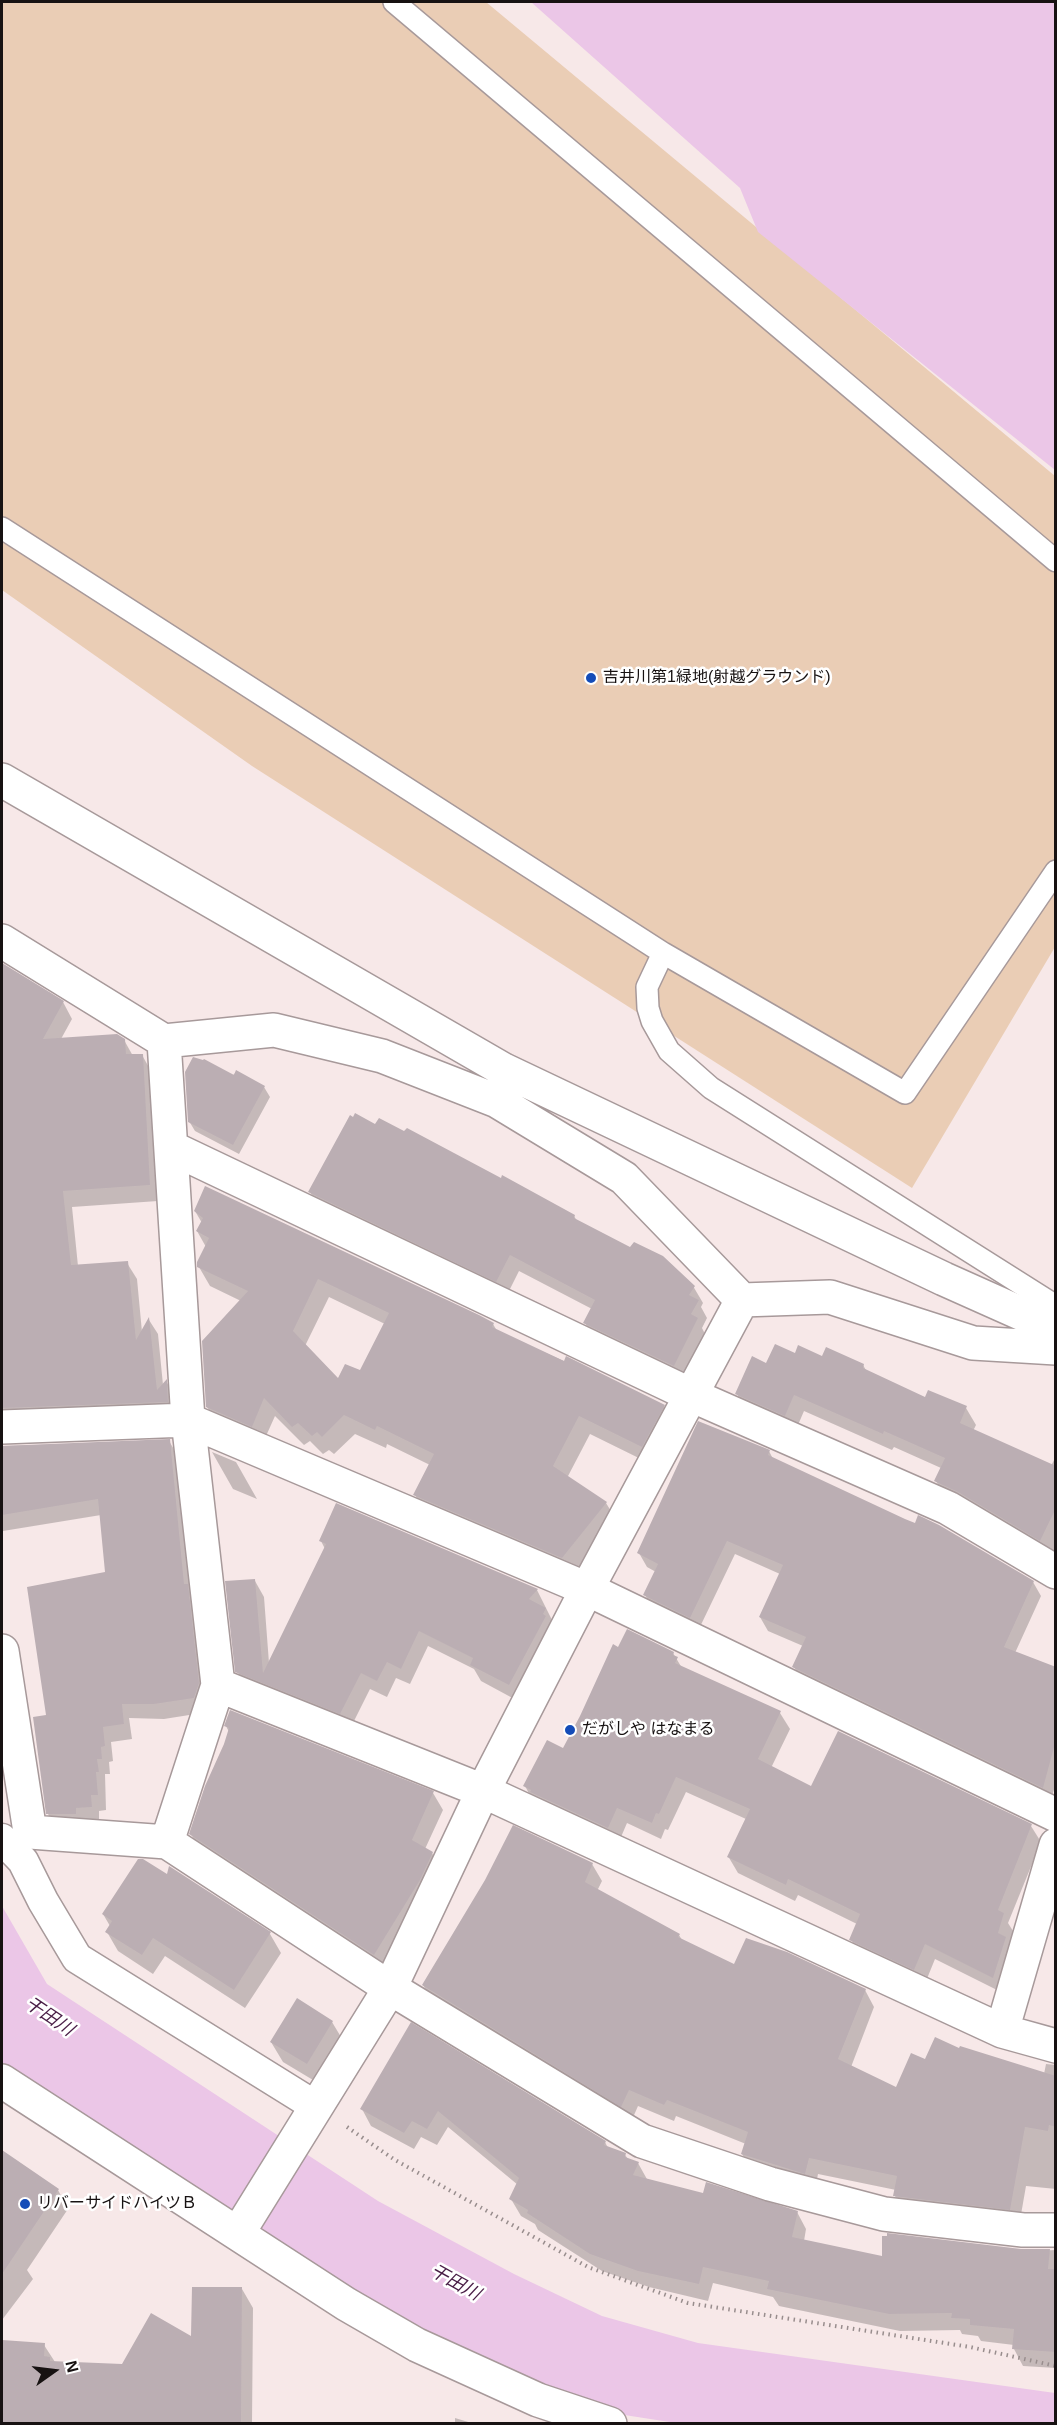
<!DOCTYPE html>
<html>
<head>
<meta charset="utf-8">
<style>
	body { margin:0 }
	#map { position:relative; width:1057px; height:2425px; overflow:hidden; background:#f7e8e8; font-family:Helvetica,sans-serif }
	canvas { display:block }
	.frame { position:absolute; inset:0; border:3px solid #171212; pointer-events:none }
	.north { position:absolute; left:24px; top:2341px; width:60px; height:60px; -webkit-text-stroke:4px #fff; paint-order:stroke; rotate:76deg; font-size:16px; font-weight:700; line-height:24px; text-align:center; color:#171212 }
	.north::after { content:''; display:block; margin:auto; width:21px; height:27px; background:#171212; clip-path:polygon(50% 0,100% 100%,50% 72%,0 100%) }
</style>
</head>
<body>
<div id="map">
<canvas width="1057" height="2425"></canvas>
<div class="frame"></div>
<div class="north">N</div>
</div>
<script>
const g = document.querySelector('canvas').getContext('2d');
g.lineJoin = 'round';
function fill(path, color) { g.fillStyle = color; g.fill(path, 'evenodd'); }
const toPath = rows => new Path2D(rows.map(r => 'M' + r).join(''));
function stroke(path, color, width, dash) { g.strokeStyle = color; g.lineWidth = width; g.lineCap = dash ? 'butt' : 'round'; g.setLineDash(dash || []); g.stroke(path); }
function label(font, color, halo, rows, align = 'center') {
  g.font = font + ' Helvetica,"Noto Sans JP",sans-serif'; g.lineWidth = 5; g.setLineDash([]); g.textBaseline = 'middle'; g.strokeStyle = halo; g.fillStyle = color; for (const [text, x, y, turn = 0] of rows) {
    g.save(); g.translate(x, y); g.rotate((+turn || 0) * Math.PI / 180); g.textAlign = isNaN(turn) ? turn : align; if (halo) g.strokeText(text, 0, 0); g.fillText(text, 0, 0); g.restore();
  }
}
fill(toPath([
	[2,2,486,2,1055,476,1055,947,912,1188,252,766,2,590]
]), '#eacdb5');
fill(toPath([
	[531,2,1055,2,1055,470,758,232,740,188],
	[2,1906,47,1984,378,2201,514,2274,602,2316,698,2343,1055,2393,1055,2423,676,2423,618,2414,434,2343,2,2065]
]), '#ebc6e7');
fill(toPath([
	[2,965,63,1002,72,1019,61,1039,124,1040,133,1056,142,1055,151,1071,158,1201,72,1207,78,1266,127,1263,137,1279,142,1332,149,1320,158,1334,163,1385,166,1381,175,1397,176,1418,2,1411],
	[236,1072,264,1087,270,1097,239,1154,195,1131,189,1121],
	[310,1192,574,1216,577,1221,693,1286,703,1303,701,1307,707,1318,702,1328,706,1336,683,1382,595,1340,585,1323,592,1309,519,1271,506,1297,319,1208],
	[195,1211,493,1324,497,1331,664,1406,674,1425,653,1465,590,1434,567,1478,606,1503,617,1521,573,1576,426,1514,415,1495,430,1465,387,1444,386,1448,355,1434,334,1454,329,1450,323,1454,310,1441,304,1445,275,1416,262,1445,219,1426,207,1407,241,1301,210,1286,199,1267,206,1247,197,1231,202,1223],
	[329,1297,385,1324,361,1372,339,1381,305,1346],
	[796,1355,863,1365,867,1372,926,1399,966,1408,976,1425,973,1431,1051,1466,1056,1456,1056,1560,945,1498,936,1481,941,1468,894,1447,892,1450,804,1411,795,1432,747,1411,737,1394,767,1365],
	[169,1441,178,1456,207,1699,202,1713,164,1719,129,1718,132,1739,111,1742,113,1761,109,1762,110,1774,105,1774,106,1810,99,1811,99,1822,57,1829,48,1814,48,1716,107,1573,101,1515,3,1531,2,1446],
	[769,1451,773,1459,1033,1582,1041,1596,1015,1653,1056,1673,1056,1784,1050,1801,802,1681,794,1667,803,1646,768,1631,760,1617,780,1574,735,1554,698,1631,653,1609,645,1595,656,1572,647,1567,639,1553],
	[212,1452,236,1462,257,1499,233,1489],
	[321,1541,537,1590,555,1626,518,1701,481,1681,474,1669,428,1646,410,1684,396,1678,387,1697,370,1689,350,1729,247,1688,237,1671,255,1581,264,1597,269,1663,325,1549],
	[619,1649,673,1653,682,1668,780,1713,790,1729,771,1768,812,1788,838,1733,1031,1826,1041,1842,1008,1923,1013,1931,1009,1945,1014,1955,1003,1993,935,1959,924,1986,860,1956,851,1939,857,1924,798,1895,795,1901,738,1873,728,1856,746,1819,686,1792,668,1830,665,1829,661,1839,627,1823,618,1844,534,1803,525,1786,563,1750],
	[226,1726,433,1793,443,1810,425,1849,432,1853,442,1871,384,1971,201,1852,191,1834,229,1732],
	[592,1864,602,1881,597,1891,679,1935,682,1940,735,1966,865,1990,874,2007,851,2067,897,2089,926,2061,960,2050,1044,2074,1046,2064,1056,2065,1056,2189,1026,2186,1019,2226,905,2213,895,2196,896,2190,818,2174,815,2190,752,2171,742,2154,746,2144,676,2116,674,2121,638,2106,631,2122,433,2002,423,1985],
	[103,1914,270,1934,281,1953,245,2008,165,1956,153,1974,118,1951,107,1932,110,1926],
	[332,2022,344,2042,318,2083,283,2062,271,2042],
	[411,2025,605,2142,608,2148,625,2155,628,2159,638,2163,648,2181,704,2195,797,2212,806,2229,804,2241,884,2258,1056,2250,1056,2368,1023,2366,1014,2349,1014,2345,981,2341,978,2336,962,2334,960,2330,900,2331,779,2306,773,2297,713,2283,708,2301,649,2287,602,2271,538,2230,535,2224,521,2216,511,2199,518,2185,448,2127,437,2145,421,2137,414,2149,371,2126,362,2109],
	[2,2152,58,2190,68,2209,27,2270,33,2279,2,2320],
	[242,2289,253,2308,252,2424,2,2424,2,2341,44,2345,55,2362,123,2365,193,2339],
	[455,2418,475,2424,455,2424]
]), '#0003');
fill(toPath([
	[2,963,64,1001,43,1039,117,1034,125,1039,126,1054,143,1054,150,1185,63,1191,71,1265,128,1261,136,1340,149,1317,157,1390,167,1379,168,1402,2,1408],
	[193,1057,203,1060,204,1059,234,1075,236,1070,265,1086,233,1145,188,1122,185,1072],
	[355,1113,375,1124,379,1118,404,1131,407,1128,501,1178,502,1175,575,1215,574,1218,630,1247,634,1242,663,1256,695,1286,689,1295,699,1300,691,1314,698,1318,674,1366,583,1323,595,1300,510,1255,496,1282,308,1192,350,1115,353,1117],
	[205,1186,479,1315,494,1323,492,1327,564,1361,566,1356,665,1405,642,1447,579,1416,553,1466,607,1502,562,1558,413,1495,434,1454,377,1426,375,1430,344,1415,322,1437,317,1432,312,1436,298,1423,292,1427,264,1398,252,1427,206,1407,202,1341,248,1291,197,1267,197,1262,209,1238,196,1231,203,1218,194,1211],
	[318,1279,389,1313,360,1370,345,1364,338,1378,293,1331],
	[775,1344,795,1353,798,1345,822,1356,826,1347,864,1364,863,1368,925,1397,928,1390,967,1406,960,1423,1056,1466,1056,1508,1040,1541,958,1492,934,1481,945,1458,884,1431,883,1434,794,1395,785,1416,735,1394,752,1356,766,1363],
	[698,1421,770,1450,768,1455,905,1519,915,1523,918,1515,939,1525,1034,1581,1004,1647,1056,1667,1056,1740,1043,1788,792,1667,806,1637,759,1617,783,1565,727,1541,690,1618,643,1595,658,1564,637,1553],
	[170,1439,184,1584,188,1584,199,1683,194,1698,154,1704,122,1704,124,1724,103,1727,105,1746,101,1747,102,1759,97,1759,99,1772,96,1772,98,1795,91,1795,92,1807,76,1808,76,1814,46,1814,33,1717,46,1715,27,1587,105,1572,98,1499,2,1515,2,1446],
	[336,1503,538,1589,529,1599,546,1608,543,1614,546,1616,509,1685,470,1665,473,1658,419,1631,401,1669,387,1662,377,1681,361,1673,340,1714,235,1672,225,1581,255,1579,263,1673,326,1544,319,1541],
	[627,1629,674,1652,673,1655,678,1657,675,1663,781,1711,758,1759,811,1786,838,1731,1032,1824,998,1910,1004,1913,998,1933,1006,1937,993,1978,925,1944,914,1970,849,1940,860,1914,788,1879,786,1885,727,1857,750,1809,676,1777,659,1814,656,1813,652,1823,617,1808,608,1828,530,1792,531,1790,523,1786,547,1740,563,1748,580,1716,613,1644,618,1647],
	[230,1710,434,1791,412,1840,433,1852,420,1880,374,1955,189,1834,205,1786,224,1744,229,1728,224,1726],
	[513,1825,593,1863,585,1882,680,1934,678,1937,734,1964,746,1938,787,1952,866,1989,838,2059,896,2087,911,2053,925,2059,935,2037,959,2048,960,2046,1056,2076,1056,2127,1049,2125,1048,2131,1025,2127,1010,2210,893,2196,897,2176,809,2158,805,2174,741,2154,748,2132,667,2100,664,2105,629,2090,621,2107,422,1985,485,1880],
	[138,1859,143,1859,167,1874,169,1866,271,1932,234,1990,153,1938,142,1955,105,1932,112,1921,102,1914],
	[297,1998,333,2021,307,2064,270,2042],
	[411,2022,606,2141,604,2145,626,2153,625,2157,639,2162,633,2175,703,2193,706,2182,798,2211,792,2237,882,2256,882,2236,887,2236,887,2233,1021,2249,1050,2249,1048,2269,1056,2269,1056,2352,1012,2349,1014,2329,970,2325,970,2319,951,2318,952,2313,889,2314,767,2289,769,2281,703,2267,699,2284,638,2271,590,2254,527,2213,528,2210,509,2199,519,2178,438,2111,427,2129,412,2121,404,2133,360,2109],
	[2,2150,59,2189,2,2274],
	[192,2287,242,2287,241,2424,2,2424,2,2340,45,2343,44,2356,50,2357,50,2361,122,2364,151,2313,191,2336]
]), '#bbaeb3');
const service = toPath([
	[394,2,1056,561],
	[2,528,663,953,905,1093,1056,871],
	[663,953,647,987,648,1008,652,1021,669,1051,711,1088,1056,1306]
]);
const pedestrian = toPath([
	[2,1839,23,1861,43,1901,77,1958,315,2106]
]);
const minor = toPath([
	[2,780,504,1070,944,1279,1056,1329],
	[2,941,164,1041,274,1030,382,1056,497,1101,624,1178,742,1300],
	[164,1041,188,1420,218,1685,167,1842],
	[172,1148,691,1395,948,1508,1056,1572],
	[2,1427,188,1420,587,1589,1056,1815],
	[2,1651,30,1832,167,1842,390,1988,483,1791,587,1589,742,1300,830,1297,973,1343,1056,1348],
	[218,1685,483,1791,1002,2031,1056,2046],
	[1002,2031,1056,1845],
	[2,2081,346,2304,417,2345,538,2400,610,2424],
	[238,2233,390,1988,642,2141,770,2184,884,2214,1023,2230,1056,2230]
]);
stroke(service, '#a7999a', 24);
stroke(pedestrian, '#a7999a', 33);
stroke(minor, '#a7999a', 36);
stroke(toPath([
	[347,2127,395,2160,588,2267,688,2303,970,2347,1056,2366]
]), '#988d8d', 4, [1.5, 4.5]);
stroke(service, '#fff', 21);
stroke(pedestrian, '#fff', 30);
stroke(minor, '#fff', 33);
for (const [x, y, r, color] of [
	[591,678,6,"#144cb8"],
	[570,1730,6,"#144cb8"],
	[25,2204,6,"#144cb8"]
]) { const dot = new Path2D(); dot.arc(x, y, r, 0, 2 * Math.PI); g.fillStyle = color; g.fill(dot); stroke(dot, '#fff', 2); }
label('16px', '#171212', '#fff', [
	["吉井川第1緑地(射越グラウンド)",603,678],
	["だがしや はなまる",582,1730],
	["リバーサイドハイツＢ",37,2204]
], 'left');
label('italic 18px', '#481c45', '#fff', [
	["干田川",49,2017,34],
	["干田川",455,2283,29]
]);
</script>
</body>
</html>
